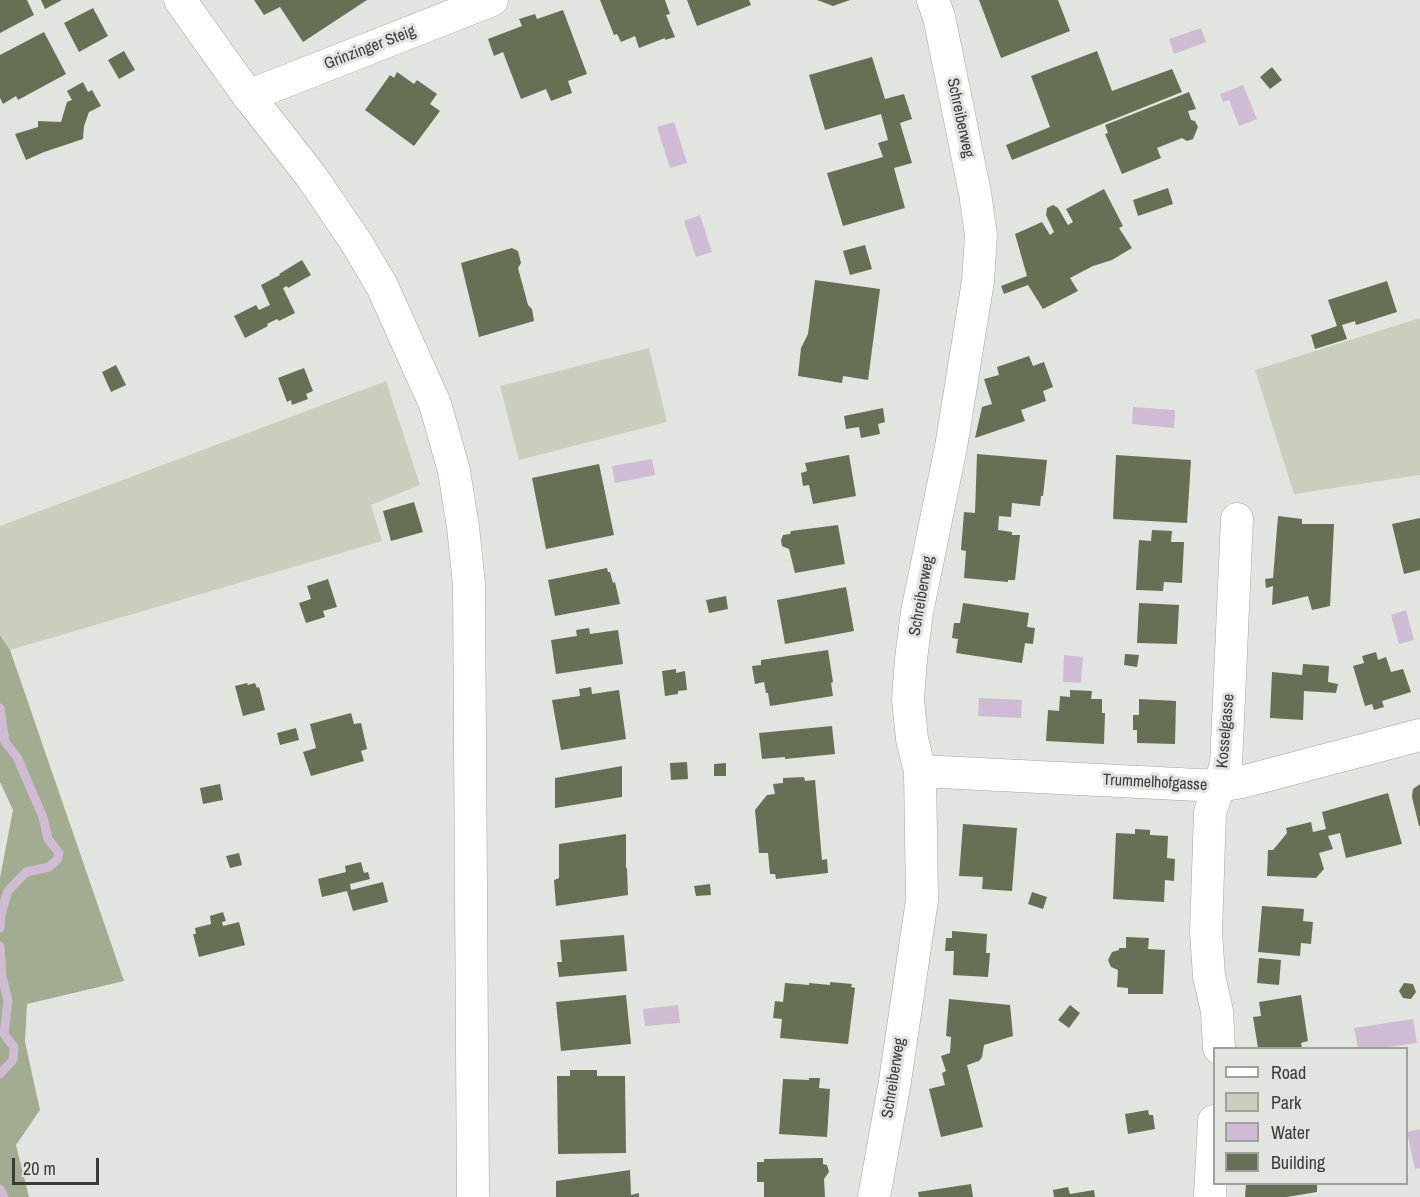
<!DOCTYPE html>
<html>
<head>
<meta charset="utf-8">
<style>
	body { margin:0 }
	#map { position:relative; width:1420px; height:1197px; overflow:hidden; background:#e2e4e0; font-family:"Archivo Narrow",sans-serif }
	canvas { display:block }
	.legend { position:absolute; left:1213px; top:1047px; width:195px; height:138px; box-sizing:border-box; background:#e2e4e0; border:2px solid #9fa19e; margin:0; padding:8px 10px; list-style:none; font-size:18px; color:#3b3c3a }
	.legend li { display:flex; align-items:center; gap:12px; height:30px }
	.legend b { width:30px; border:2px solid #9fa19e }
	.scale { position:absolute; left:12px; top:1158px; width:87px; height:27px; box-sizing:border-box; border:3px solid #3b3c3a; border-top:0; padding-left:8px; font-size:18px; line-height:21px; white-space:nowrap; color:#3b3c3a; -webkit-text-stroke:4px #e2e4e0; paint-order:stroke }
</style>
</head>
<body>
<div id="map">
<canvas width="1420" height="1197"></canvas>
<ul class="legend">
<li><b style="height:8px;background:#fff"></b>Road</li>
<li><b style="height:16px;background:#c8d0bd"></b>Park</li>
<li><b style="height:16px;background:#d0bbd5"></b>Water</li>
<li><b style="height:16px;background:#667055"></b>Building</li>
</ul>
<div class="scale">20 m</div>
</div>
<script>
const g = document.querySelector('canvas').getContext('2d');
g.lineJoin = 'round';
function fill(path, color) { g.fillStyle = color; g.fill(path, 'evenodd'); }
const toPath = rows => new Path2D(rows.map(r => 'M' + r).join(''));
function stroke(path, color, width, dash) { g.strokeStyle = color; g.lineWidth = width; g.lineCap = dash ? 'butt' : 'round'; g.setLineDash(dash || []); g.stroke(path); }
function label(font, color, halo, rows, align = 'center') {
  g.font = font + ' "Archivo Narrow",sans-serif'; g.lineWidth = 6; g.setLineDash([]); g.textBaseline = 'middle'; g.strokeStyle = halo; g.fillStyle = color; for (const [text, x, y, turn = 0] of rows) {
    g.save(); g.translate(x, y); g.rotate((+turn || 0) * Math.PI / 180); g.textAlign = isNaN(turn) ? turn : align; if (halo) g.strokeText(text, 0, 0); g.fillText(text, 0, 0); g.restore();
  }
}
fill(toPath([
	[1420,318,1420,475,1294,494,1255,370],
	[649,348,667,422,519,460,500,386],
	[386,381,420,485,371,505,382,541,10,650,0,635,0,526]
]), '#c8d0bd');
fill(toPath([
	[0,635,10,650,124,981,27,1004,25,1042,40,1110,16,1145,29,1197,0,1197,0,878,13,810,0,782]
]), '#a1ac90');
fill(toPath([
	[1201,28,1206,42,1174,54,1169,39],
	[1243,85,1257,119,1239,126,1229,100,1223,102,1220,94],
	[674,122,687,163,670,168,657,127],
	[700,215,712,252,696,257,684,221],
	[1133,407,1175,410,1174,428,1132,424],
	[652,459,655,475,615,483,612,466],
	[1406,610,1414,640,1399,644,1391,615],
	[1064,655,1083,657,1081,683,1063,682],
	[979,698,1022,700,1021,718,978,716],
	[678,1005,680,1023,645,1026,643,1009],
	[1413,1019,1417,1043,1381,1048,1358,1048,1354,1028],
	[1420,1129,1420,1168,1415,1169,1407,1132]
]), '#d0bbd5');
stroke(toPath([
	[0,708,5,742,17,757,43,817,48,839,59,853,57,860,49,867,26,872,8,891,1,914,0,928],
	[0,946,2,976,8,1001,4,1034,14,1047,13,1060,0,1074],
	[0,1189,4,1197]
]), '#d0bbd5', 9);
fill(toPath([
	[0,0,27,0,34,15,0,33],
	[41,0,62,0,45,9],
	[254,0,367,0,303,42,280,7,264,15],
	[600,0,665,0,670,14,666,15,675,37,665,40,665,38,639,48,635,36,621,42,617,34,614,35],
	[687,0,749,0,751,5,697,26],
	[817,0,850,0,833,6],
	[979,0,1058,0,1070,31,1001,58],
	[93,8,108,36,79,52,64,23],
	[563,10,587,74,568,81,572,93,551,101,546,89,521,99,503,52,494,56,488,39,522,26,519,19,535,14,537,19],
	[44,32,66,74,18,100,16,96,3,104,0,98,0,55],
	[124,51,135,70,119,79,108,60],
	[1097,51,1112,91,1172,69,1182,92,1012,160,1006,145,1050,127,1031,76],
	[872,57,885,99,904,94,912,119,900,123,912,163,894,168,905,208,843,226,827,173,883,157,878,143,888,140,881,114,825,130,809,75],
	[1272,67,1282,80,1270,89,1260,77],
	[397,72,414,84,417,80,437,94,430,104,440,111,414,146,365,110,390,75,394,78],
	[83,82,88,92,92,90,101,106,89,112,84,126,83,139,44,152,26,160,15,134,38,127,38,121,61,122,67,102,72,100,67,91],
	[1189,92,1196,109,1188,111,1191,120,1195,121,1198,127,1193,139,1187,141,1182,138,1157,148,1161,158,1122,174,1105,134,1108,133,1105,125],
	[1168,188,1173,204,1138,216,1133,200],
	[1104,189,1123,226,1119,228,1132,248,1112,260,1093,266,1070,278,1078,291,1043,309,1028,285,1004,294,1001,286,1027,276,1015,234,1042,222,1050,235,1054,232,1046,215,1047,208,1053,205,1058,208,1068,225,1073,222,1066,209],
	[865,245,872,269,850,275,843,251],
	[512,248,518,251,521,263,518,268,528,305,532,309,534,321,479,337,461,263],
	[302,260,311,275,288,288,287,286,283,288,295,313,279,321,277,319,267,324,268,326,245,338,234,316,256,305,259,310,270,305,261,285,280,275,279,274],
	[815,280,880,289,868,380,843,376,842,383,798,376,801,348,808,334],
	[1387,281,1397,312,1356,325,1355,321,1342,325,1347,339,1315,349,1311,335,1337,326,1328,300],
	[1029,356,1033,366,1044,362,1053,387,1043,391,1046,401,1021,410,1025,421,975,438,982,407,992,404,984,379,999,375,997,367],
	[116,365,126,385,111,392,102,372],
	[304,368,313,391,306,394,308,399,292,405,291,400,287,402,278,378],
	[883,408,885,422,878,424,880,434,861,438,859,427,846,429,844,416],
	[977,454,1047,460,1043,496,1041,496,1040,506,1012,503,1011,517,999,516,998,530,1012,532,1012,535,1020,535,1015,580,1008,580,1008,582,964,578,966,551,961,550,964,512,975,513],
	[849,455,856,496,813,504,809,485,803,486,801,473,807,471,805,463],
	[1116,455,1191,460,1187,523,1113,519],
	[599,464,614,535,546,549,532,478],
	[414,502,423,532,391,541,383,511],
	[1278,516,1302,519,1302,524,1334,524,1330,606,1312,610,1308,596,1272,605,1273,586,1266,588,1265,579,1273,578],
	[1420,518,1420,570,1404,574,1392,524],
	[838,525,845,564,795,573,789,549,782,546,781,540,783,535,790,534,791,531],
	[1152,530,1172,531,1171,542,1184,542,1182,583,1164,582,1163,591,1136,590,1139,540,1151,541],
	[607,568,608,572,610,572,613,583,615,582,620,604,555,616,548,580],
	[328,579,337,607,323,611,325,617,306,623,299,603,311,599,307,586],
	[846,587,854,631,785,644,777,600],
	[726,596,728,609,709,613,706,600],
	[963,603,1029,613,1027,627,1035,628,1033,644,1025,643,1022,663,956,653,958,639,952,638,954,623,960,623],
	[1139,603,1179,605,1177,644,1137,643],
	[589,628,590,634,618,630,623,664,556,674,551,640,577,636,576,630],
	[828,650,833,682,831,683,833,696,770,706,768,693,766,693,764,682,755,684,752,666,761,665,761,660],
	[1376,652,1378,660,1386,657,1391,672,1403,669,1411,692,1382,701,1384,707,1374,710,1372,704,1365,706,1353,666,1364,663,1362,656],
	[1125,654,1139,655,1137,667,1124,665],
	[1303,664,1329,666,1328,682,1338,684,1336,693,1304,691,1303,720,1270,718,1272,672,1302,675],
	[676,669,676,673,685,671,687,690,678,691,678,694,665,696,662,671],
	[247,683,248,685,255,683,257,688,259,687,265,710,243,716,235,686],
	[591,687,592,694,619,690,626,739,561,750,552,700,580,696,579,689],
	[1070,690,1092,691,1091,699,1102,699,1102,713,1105,713,1104,744,1046,741,1048,710,1059,711,1060,696,1070,697],
	[1139,699,1176,701,1175,744,1137,743,1137,730,1133,730,1133,715,1139,715],
	[351,713,354,724,361,723,367,749,361,751,364,761,311,776,303,752,316,748,310,724],
	[832,726,835,754,785,759,785,757,762,759,759,733],
	[296,728,299,740,280,745,277,733],
	[687,762,688,779,671,780,670,763],
	[726,763,726,776,714,776,714,764],
	[622,766,622,797,555,808,555,778],
	[804,777,805,781,815,780,822,860,827,859,828,873,776,879,775,874,770,874,768,853,759,853,755,810,767,795,775,794,773,784,783,783,783,778],
	[220,784,223,800,203,804,200,788],
	[1420,784,1420,826,1419,826,1412,797,1413,789],
	[1388,793,1402,844,1346,858,1340,833,1328,836,1333,849,1319,853,1324,869,1316,878,1267,876,1268,850,1273,850,1287,833,1286,828,1311,822,1313,832,1326,829,1322,812],
	[963,824,1017,828,1012,891,982,889,983,877,959,876],
	[1135,829,1150,830,1150,835,1168,836,1167,858,1175,859,1174,881,1165,880,1164,902,1113,899,1116,833,1135,834],
	[626,834,626,868,627,868,628,895,556,906,554,880,559,878,559,844],
	[239,853,242,865,230,868,226,856],
	[361,862,364,873,368,872,370,879,350,884,351,890,383,882,388,902,353,911,347,891,322,897,318,879,346,872,345,866],
	[710,884,711,895,696,896,694,886],
	[1032,892,1047,897,1043,909,1028,904],
	[1262,906,1304,909,1303,921,1313,922,1311,944,1301,943,1300,956,1258,952],
	[223,912,226,921,222,922,223,926,239,922,245,945,199,957,193,934,196,934,195,928,211,924,210,916],
	[952,931,987,934,986,953,990,953,988,977,953,975,954,951,945,951,946,938,952,938],
	[624,935,627,971,559,977,557,962,562,962,560,940],
	[1126,937,1149,938,1148,949,1165,950,1163,994,1128,994,1128,988,1117,987,1118,970,1111,967,1108,960,1112,952,1119,950,1119,948,1126,948],
	[1259,958,1281,960,1279,985,1257,983],
	[830,982,852,984,851,987,855,988,848,1044,780,1038,782,1019,773,1018,775,1001,783,1002,785,983,809,985,809,983,830,985],
	[1404,983,1413,984,1416,992,1411,999,1403,998,1399,991],
	[626,995,631,1044,561,1051,556,1002],
	[1301,995,1308,1041,1301,1043,1302,1048,1258,1048,1253,1017,1261,1016,1259,1002],
	[949,999,1010,1005,1013,1036,984,1045,982,1057,979,1061,967,1065,983,1127,941,1137,929,1089,945,1085,942,1073,946,1071,941,1056,950,1053,951,1037,946,1036],
	[1070,1005,1080,1013,1069,1028,1058,1020],
	[570,1070,597,1070,597,1076,625,1076,626,1153,558,1154,557,1076,570,1076],
	[809,1078,820,1078,819,1088,830,1089,827,1137,779,1134,783,1079,809,1080],
	[1148,1110,1149,1115,1153,1115,1155,1129,1128,1134,1125,1114],
	[823,1158,823,1164,827,1165,829,1172,824,1179,825,1197,764,1197,764,1182,757,1182,757,1162,764,1162,764,1159],
	[630,1170,631,1195,639,1193,639,1197,556,1197,556,1181],
	[971,1184,973,1197,919,1197,918,1192],
	[1246,1184,1317,1184,1317,1192,1287,1197,1245,1197],
	[1068,1187,1070,1194,1094,1190,1095,1197,1054,1197,1053,1190]
]), '#667055');
const minor = toPath([
	[180,0,244,90,311,176,356,242,382,286,435,404,454,471,463,527,469,584,473,1197],
	[248,96,492,0],
	[920,771,1218,786,1242,782,1420,735],
	[1219,1048,1217,1011,1209,976,1206,932,1210,812,1226,765,1237,519],
	[1210,1195,1214,1121],
	[874,1197,895,1081,922,900,920,771,912,739,908,699,911,659,917,612,951,447,978,281,981,235,975,193,939,17,933,0]
]);
stroke(minor, '#a3a4a1', 33);
stroke(minor, '#fff', 32);
label('16px', '#3b3c3a', '#e2e4e0', [
	["Grinzinger Steig",370,48,-21],
	["Schreiberweg",960,118,78],
	["Schreiberweg",922,596,-80],
	["Kosselgasse",1226,731,-85],
	["Trummelhofgasse",1155,783,3],
	["Schreiberweg",894,1078,-81]
]);
</script>
</body>
</html>
